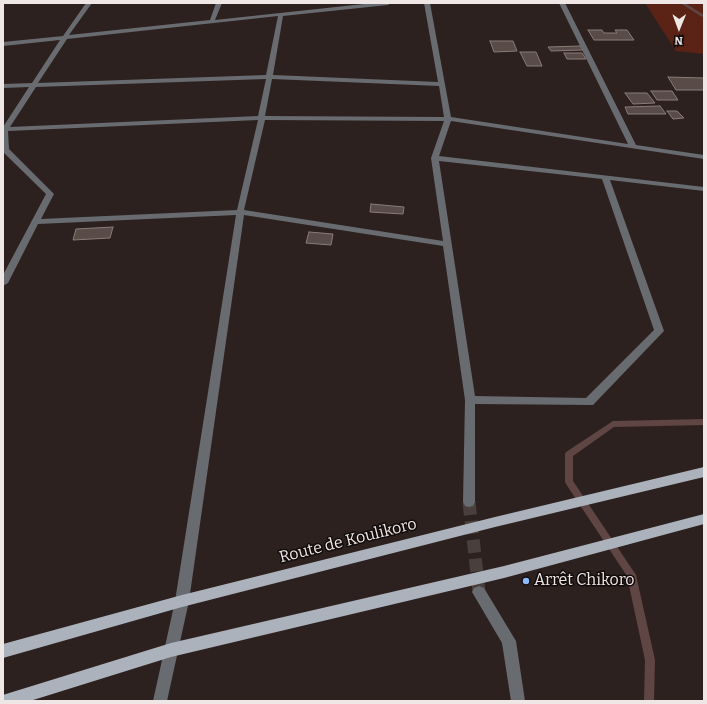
<!DOCTYPE html>
<html>
<head>
<meta charset="utf-8">
<style>
	body { margin:0 }
	#map { position:relative; width:707px; height:704px; overflow:hidden; background:#2c211e; font-family:Bitter,serif }
	canvas { display:block }
	.frame { position:absolute; inset:0; border:4px solid #efe7e5; pointer-events:none }
	.north { position:absolute; left:659px; top:8px; width:40px; height:40px; -webkit-text-stroke:3px #110c0b; paint-order:stroke; rotate:181deg; font-size:11px; font-weight:700; line-height:16px; text-align:center; color:#efe7e5 }
	.north::after { content:''; display:block; margin:auto; width:14px; height:18px; background:#efe7e5; clip-path:polygon(50% 0,100% 100%,50% 72%,0 100%) }
</style>
</head>
<body>
<div id="map">
<canvas width="707" height="704"></canvas>
<div class="frame"></div>
<div class="north">N</div>
</div>
<script>
const g = document.querySelector('canvas').getContext('2d');
g.lineJoin = 'round';
function fill(path, color) { g.fillStyle = color; g.fill(path, 'evenodd'); }
const toPath = rows => new Path2D(rows.map(r => 'M' + r).join(''));
function stroke(path, color, width, dash) { g.strokeStyle = color; g.lineWidth = width; g.lineCap = dash ? 'butt' : 'round'; g.setLineDash(dash || []); g.stroke(path); }
function label(font, color, halo, rows, align = 'center') {
  g.font = font + ' Bitter,serif'; g.lineWidth = 3; g.setLineDash([]); g.textBaseline = 'middle'; g.strokeStyle = halo; g.fillStyle = color; for (const [text, x, y, turn = 0] of rows) {
    g.save(); g.translate(x, y); g.rotate((+turn || 0) * Math.PI / 180); g.textAlign = isNaN(turn) ? turn : align; if (halo) g.strokeText(text, 0, 0); g.fillText(text, 0, 0); g.restore();
  }
}
fill(toPath([
	[645,3,704,3,704,54,676,51]
]), '#5a2315');
fill(toPath([
	[680,3,685,3,704,15,704,18,680,3],
	[704,419,704,425,614,427,573,456,573,481,636,575,655,660,654,701,644,701,645,660,627,576,566,484,565,482,565,454,566,452,613,421,704,419]
]), '#604545');
const building = toPath([
	[588,30,602,30,604,33,617,33,615,30,627,30,634,40,594,40,588,30],
	[490,41,513,41,517,51,494,52,490,41],
	[580,46,583,50,551,51,548,47,580,46],
	[520,52,536,52,542,66,527,66,520,52],
	[564,53,582,53,586,59,567,59,564,53],
	[668,77,704,78,704,90,676,90,668,77],
	[651,91,672,91,678,100,657,100,651,91],
	[625,93,647,93,655,103,633,104,625,93],
	[660,106,666,114,628,114,625,107,660,106],
	[667,111,677,111,684,118,673,119,667,111],
	[371,204,404,207,403,214,370,212,371,204],
	[113,227,110,238,73,240,76,229,113,227],
	[309,232,333,234,331,245,306,243,309,232]
]);
fill(building, '#584b48');
stroke(building, '#8a7c78', 1);
stroke(toPath([
	[469,502,479,592]
]), '#493f3c', 13, [13, 6]);
fill(toPath([
	[86,3,92,3,69,35,210,20,216,3,222,3,215,20,373,3,391,3,388,5,283,16,273,75,438,82,424,3,430,3,451,117,628,144,559,3,565,3,636,145,704,155,704,159,451,121,439,156,704,187,704,191,610,180,664,331,593,405,475,404,475,502,473,506,469,507,465,506,463,502,465,400,443,246,244,215,189,601,167,701,153,701,175,601,236,215,38,224,8,283,3,286,3,275,46,194,3,152,3,127,29,87,3,88,3,84,32,83,60,40,3,46,3,42,63,36,86,3],
	[278,16,266,75,38,83,67,39,278,16],
	[266,79,258,116,10,127,36,87,266,79],
	[272,79,439,86,444,117,265,116,272,79],
	[258,120,237,210,41,219,54,194,9,149,8,131,258,120],
	[265,120,444,121,431,158,443,241,244,210,265,120],
	[439,161,602,179,654,330,586,398,475,396,439,161],
	[479,586,484,588,516,641,525,701,511,701,502,643,472,592,474,588,479,586]
]), '#686b6f');
fill(toPath([
	[704,467,704,477,495,527,182,607,3,658,3,644,182,595,495,517,704,467],
	[704,514,704,524,504,578,171,657,30,701,3,701,3,695,6,694,171,643,504,566,704,514]
]), '#acb2bc');
for (const [x, y, r, color] of [
	[526,581,4,"#8cb9fc"]
]) { const dot = new Path2D(); dot.arc(x, y, r, 0, 2 * Math.PI); g.fillStyle = color; g.fill(dot); stroke(dot, '#110c0b', 1.5); }
label('16px', '#efe7e5', '#110c0b', [
	["Route de Koulikoro",348,541,-14]
]);
label('16px', '#efe7e5', '#110c0b', [
	["Arrêt Chikoro",534,581]
], 'left');
</script>
</body>
</html>
